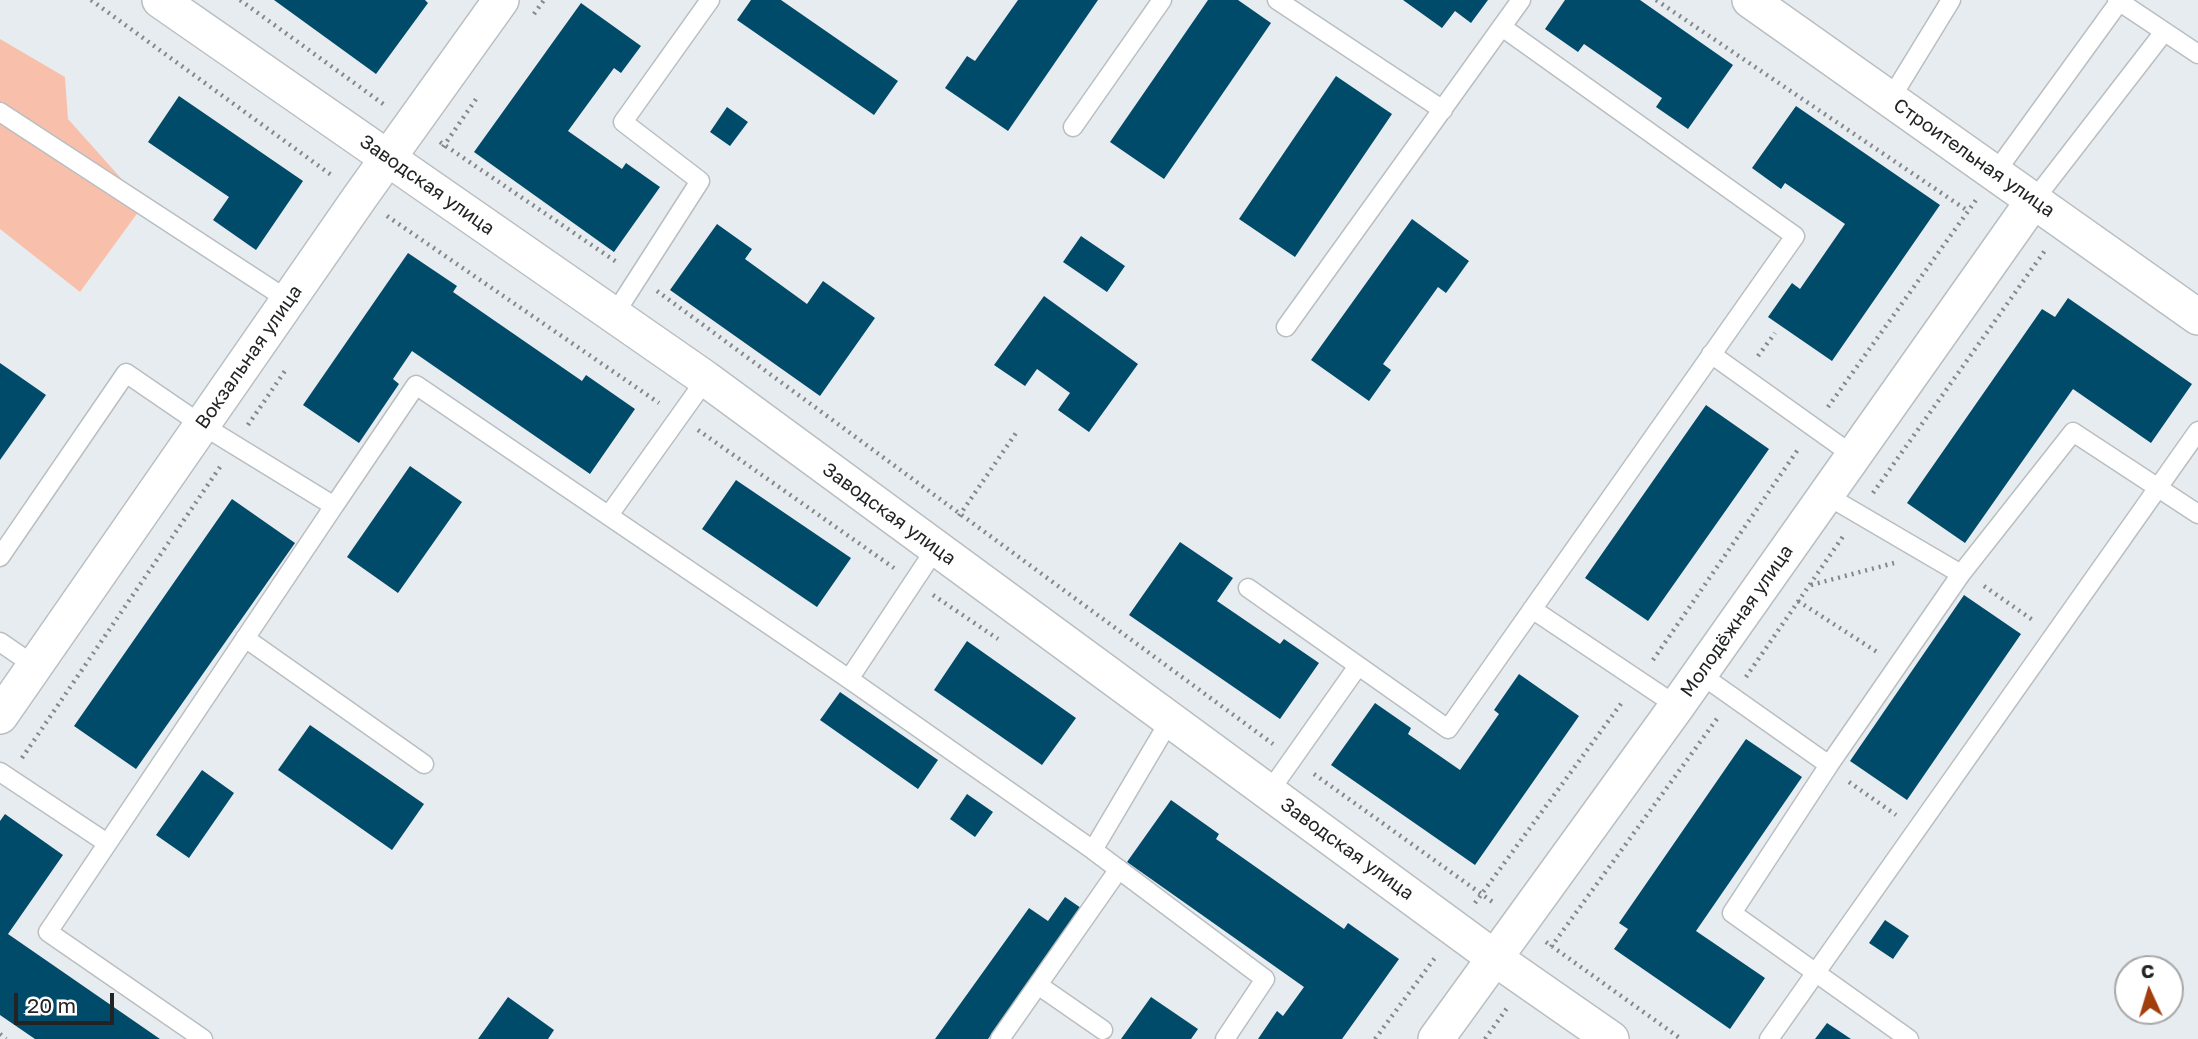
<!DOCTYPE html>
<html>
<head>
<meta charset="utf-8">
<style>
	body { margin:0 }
	#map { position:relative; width:2198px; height:1039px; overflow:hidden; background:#e7ecf0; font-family:"Golos Text",sans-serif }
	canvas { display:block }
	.north { position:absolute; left:2114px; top:955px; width:70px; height:70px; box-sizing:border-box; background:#fff; border:2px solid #a6a7a7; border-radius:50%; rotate:356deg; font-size:19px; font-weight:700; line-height:28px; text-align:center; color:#212324 }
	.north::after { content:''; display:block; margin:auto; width:24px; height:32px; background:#a23e0c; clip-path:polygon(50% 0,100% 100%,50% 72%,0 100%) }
	.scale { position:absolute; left:14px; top:993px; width:100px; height:32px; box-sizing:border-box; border:4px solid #212324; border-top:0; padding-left:9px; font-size:21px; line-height:24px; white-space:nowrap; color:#212324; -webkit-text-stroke:5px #fff; paint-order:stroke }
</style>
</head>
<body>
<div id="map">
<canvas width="2198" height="1039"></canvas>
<div class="north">С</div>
<div class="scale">20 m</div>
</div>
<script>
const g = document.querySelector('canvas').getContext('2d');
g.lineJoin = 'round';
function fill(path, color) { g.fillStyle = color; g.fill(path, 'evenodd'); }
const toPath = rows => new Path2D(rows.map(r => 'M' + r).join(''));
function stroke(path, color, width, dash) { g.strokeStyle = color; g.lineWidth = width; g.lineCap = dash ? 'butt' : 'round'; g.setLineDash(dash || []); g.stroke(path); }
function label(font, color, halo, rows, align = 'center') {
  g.font = font + ' "Golos Text",sans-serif'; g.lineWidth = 7; g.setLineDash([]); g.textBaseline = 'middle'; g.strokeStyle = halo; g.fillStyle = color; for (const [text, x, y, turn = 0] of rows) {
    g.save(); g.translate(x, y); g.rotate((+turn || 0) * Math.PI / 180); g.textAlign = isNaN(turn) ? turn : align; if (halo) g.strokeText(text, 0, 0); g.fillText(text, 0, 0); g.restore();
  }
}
fill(toPath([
	[0,39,65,77,68,119,144,204,80,292,0,229]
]), '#f8c0ab');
fill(toPath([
	[274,0,425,0,428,3,376,74],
	[751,0,781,0,898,81,874,115,737,20],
	[1018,0,1098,0,1008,131,945,88,967,56,975,61],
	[1208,0,1238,0,1271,23,1164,179,1110,142],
	[1403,0,1488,0,1471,23,1455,11,1442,28],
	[1565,0,1640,0,1733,65,1688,129,1656,107,1662,98,1584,44,1578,52,1545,29],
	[581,3,641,46,621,73,614,68,568,131,622,169,626,163,660,187,614,252,474,152],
	[1336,76,1392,114,1295,257,1239,219],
	[179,96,303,181,256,250,213,220,229,197,148,142],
	[1796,106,1940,205,1832,361,1768,317,1792,283,1800,289,1845,224,1785,183,1781,189,1752,168],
	[727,107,748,122,730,146,710,132],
	[1412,219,1469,261,1446,293,1438,287,1383,364,1391,370,1369,401,1311,360],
	[717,224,752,249,745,259,807,304,823,281,875,318,820,396,670,290],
	[1081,236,1125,266,1107,292,1063,262],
	[408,253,457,286,453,292,582,381,586,375,635,409,590,474,412,351,393,379,399,384,359,443,303,405],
	[1044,296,1138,364,1089,432,1058,410,1070,393,1037,369,1025,386,994,365],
	[2068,298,2192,384,2151,443,2073,389,1965,543,1907,503,2042,309,2055,317],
	[0,363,46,395,0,460],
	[1706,405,1769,449,1648,621,1585,578],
	[410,466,462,502,398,593,347,557],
	[736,480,851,558,817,607,702,529],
	[232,499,295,543,136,769,74,726],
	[1180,542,1233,578,1217,601,1280,644,1284,639,1319,663,1280,719,1129,615],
	[1964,595,2021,634,1907,800,1850,761],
	[967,641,1076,718,1042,765,934,690],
	[1519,674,1579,716,1475,865,1331,765,1375,703,1411,728,1408,734,1460,770,1499,714,1494,710],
	[840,692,938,760,918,789,820,720],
	[310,725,424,804,392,850,278,770],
	[1746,739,1802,777,1696,931,1765,978,1730,1029,1614,949,1628,929,1619,923],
	[202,770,234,793,189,858,156,835],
	[967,794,993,812,975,837,950,819],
	[1171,800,1219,834,1216,839,1344,929,1348,923,1399,959,1342,1039,1258,1039,1277,1011,1283,1016,1304,987,1127,862],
	[5,814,63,855,8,934,160,1039,35,1039,0,1015,0,821],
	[1065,897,1081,908,988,1039,935,1039,1029,908,1048,921],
	[1885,920,1909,936,1893,959,1869,943],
	[508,997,554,1030,548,1039,478,1039],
	[1151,997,1198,1029,1191,1039,1121,1039],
	[1827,1023,1851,1039,1815,1039]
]), '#004b69');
const lane = toPath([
	[1277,0,1443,110],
	[2117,0,2198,54],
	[1891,98,1951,0],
	[0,112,288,300],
	[1073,127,1162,0],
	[1995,173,2119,2],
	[2034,200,2164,32],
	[614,315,700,181,623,122,710,0],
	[1286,327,1521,0],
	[1711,354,1854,456],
	[1826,495,1961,574],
	[609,515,706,379],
	[0,557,126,373,202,425,334,506,416,385,849,679,1093,850,1265,979,1225,1039],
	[1248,588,1448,729,1795,236,1502,27],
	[1532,609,1677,706],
	[245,638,424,764],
	[0,642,35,666],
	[1700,674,1829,765],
	[849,679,936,548],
	[0,772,107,843],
	[1269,792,1358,666],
	[1093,850,1170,720],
	[1038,985,1103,1030],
	[203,1039,48,932,334,506],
	[1000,1039,1119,869],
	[1769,1039,2198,431],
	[1909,1039,1732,913,1829,765,1961,574,2073,432,2198,514]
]);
const street = toPath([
	[160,0,706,379,1496,959,1611,1039],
	[1750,0,2198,317],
	[0,716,360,197,501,0],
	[1436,1039,1677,706,2034,200]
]);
stroke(lane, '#b9bec1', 21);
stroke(street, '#b9bec1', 38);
stroke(toPath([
	[91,0,334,177],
	[240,0,386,106],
	[1656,0,1968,211],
	[534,14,544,0],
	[440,142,618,263],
	[443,147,476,99],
	[387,216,659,403],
	[657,291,1273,744],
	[1758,356,1775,333],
	[1828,407,1976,200],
	[248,425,287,368],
	[698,430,894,568],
	[1873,493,2046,249],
	[959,516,1016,433],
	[1811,585,1894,563],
	[1984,586,2034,621],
	[933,595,998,639],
	[1798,601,1877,652],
	[1653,660,1799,448],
	[1746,677,1844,535],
	[22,758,222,464],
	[1314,774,1494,903],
	[1849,782,1896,815],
	[1475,903,1623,701],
	[1546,942,1681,1039],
	[1551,947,1719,716],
	[0,1034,6,1039],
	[1375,1039,1437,955],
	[1485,1039,1507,1008]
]), '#85888b', 4.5, [2, 5]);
stroke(lane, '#fff', 18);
stroke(street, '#fff', 35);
label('19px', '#212324', '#fff', [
	["Строительная улица",1974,158,35],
	["Заводская улица",427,185,35],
	["Вокзальная улица",249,357,-55],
	["Заводская улица",889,514,36],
	["Молодёжная улица",1737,621,-55],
	["Заводская улица",1347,849,36]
]);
</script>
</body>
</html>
